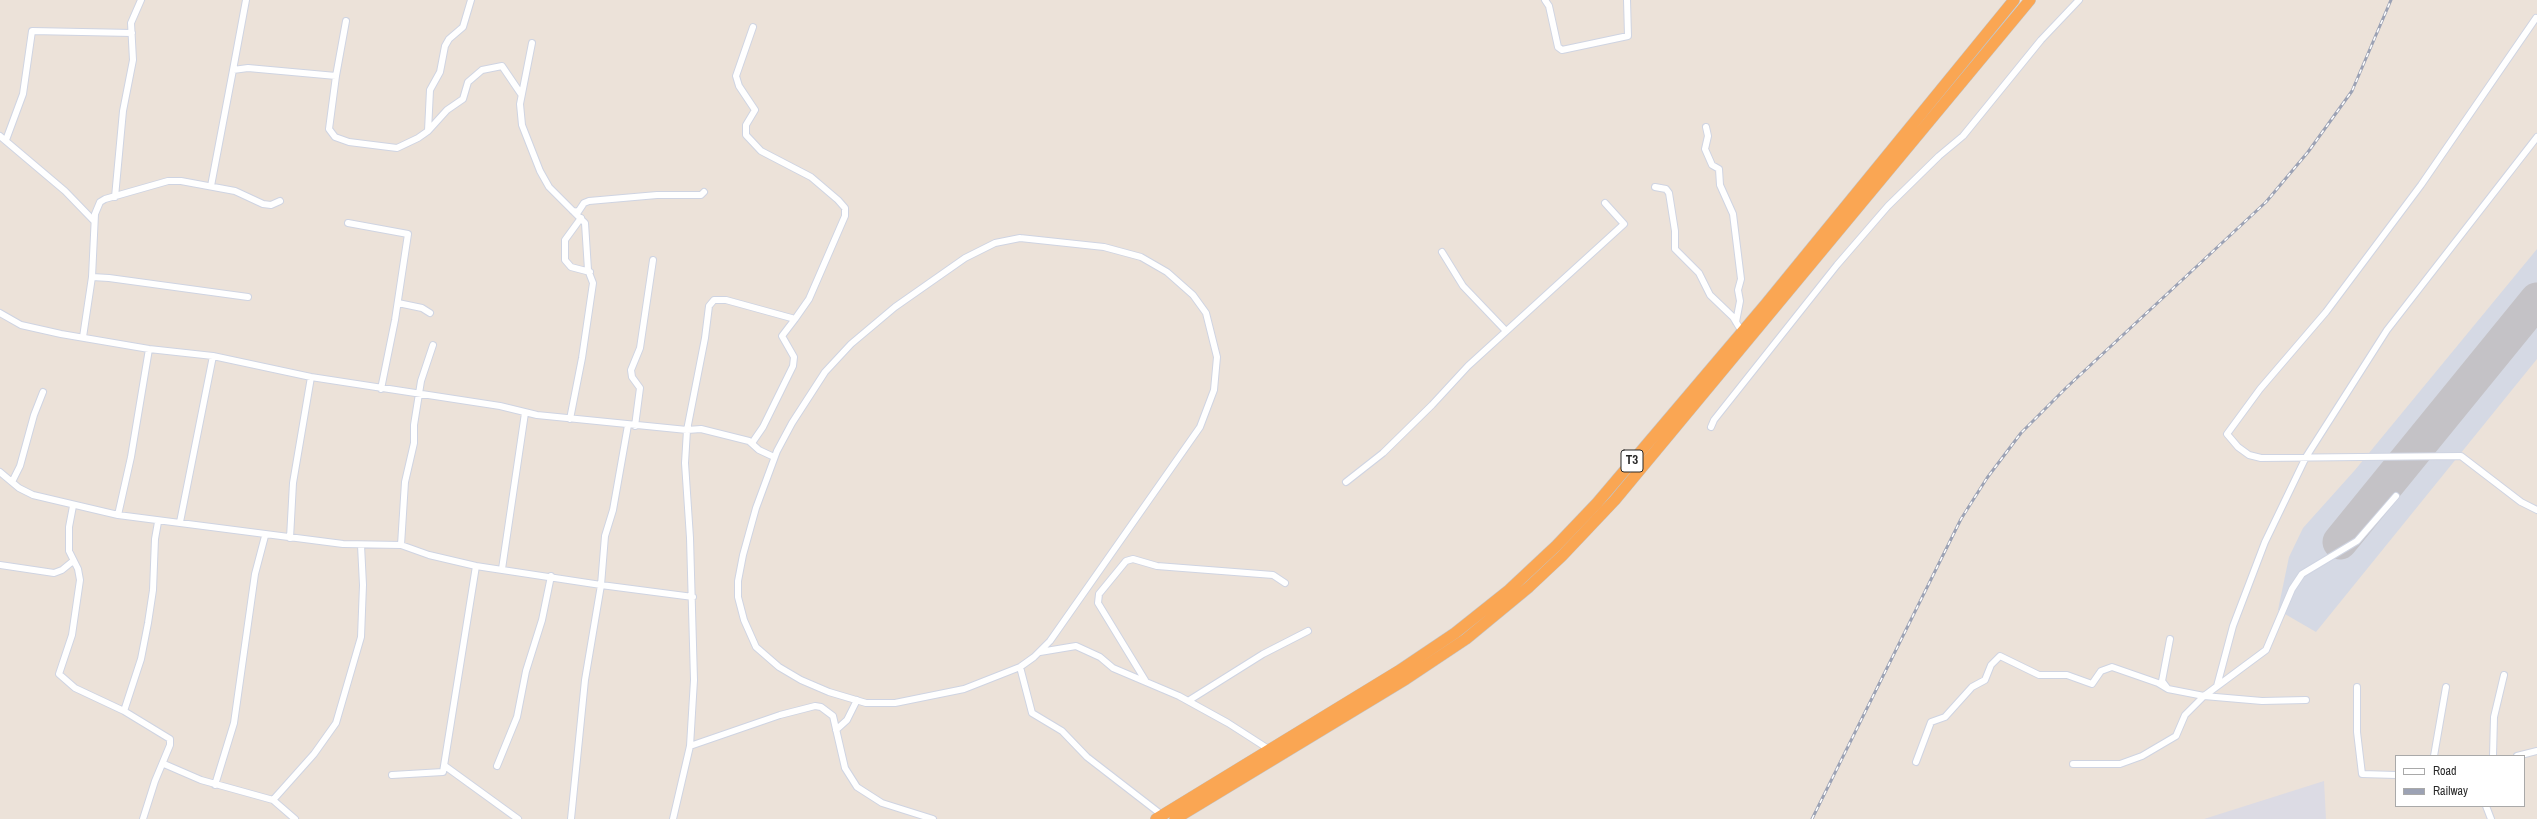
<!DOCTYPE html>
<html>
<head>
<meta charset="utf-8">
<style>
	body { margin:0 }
	#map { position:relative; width:2537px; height:819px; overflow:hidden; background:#ece2d9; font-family:"Archivo Narrow",sans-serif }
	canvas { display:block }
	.legend { position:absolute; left:2395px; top:755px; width:130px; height:52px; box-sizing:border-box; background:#fff; border:1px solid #a9a9a9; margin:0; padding:5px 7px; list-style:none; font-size:12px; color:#292929 }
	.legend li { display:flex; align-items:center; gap:8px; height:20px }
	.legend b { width:20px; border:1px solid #a9a9a9 }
</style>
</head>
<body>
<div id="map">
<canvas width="2537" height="819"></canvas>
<ul class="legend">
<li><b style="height:5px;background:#fff"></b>Road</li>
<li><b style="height:5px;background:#9ca2b4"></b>Railway</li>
</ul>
</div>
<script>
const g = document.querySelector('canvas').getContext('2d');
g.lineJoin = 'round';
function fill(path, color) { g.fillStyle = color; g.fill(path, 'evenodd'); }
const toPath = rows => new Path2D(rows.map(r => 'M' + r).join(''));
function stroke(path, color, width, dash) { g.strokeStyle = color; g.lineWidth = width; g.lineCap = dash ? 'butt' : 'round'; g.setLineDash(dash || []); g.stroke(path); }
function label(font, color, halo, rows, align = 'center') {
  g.font = font + ' "Archivo Narrow",sans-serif'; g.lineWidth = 3.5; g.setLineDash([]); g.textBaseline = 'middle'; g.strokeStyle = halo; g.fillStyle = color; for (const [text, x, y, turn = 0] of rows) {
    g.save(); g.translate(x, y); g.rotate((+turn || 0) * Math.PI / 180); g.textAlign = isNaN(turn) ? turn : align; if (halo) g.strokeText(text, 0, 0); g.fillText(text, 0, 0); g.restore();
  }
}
fill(toPath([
	[2324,781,2326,819,2204,819]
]), '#dcdbe4');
fill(toPath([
	[2537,249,2537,359,2316,632,2278,610,2289,557,2303,528,2355,470]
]), '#d5d9e4');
stroke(toPath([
	[2340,542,2537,300]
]), '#c4c2c6', 35);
const minor = toPath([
	[1545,0,1549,6,1558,47,1562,50,1628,36,1627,0],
	[2536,18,2421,185,2326,312,2260,389,2227,434,2238,447,2249,455,2261,458,2461,456,2521,502,2537,510],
	[532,43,520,104,522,125,540,171,549,187,585,223,588,270,593,283,582,358,570,419],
	[233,70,246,0],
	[336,76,329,129,335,137,349,142,397,148,418,138,428,131,430,90,440,72,445,46,449,39,463,27,471,0],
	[1706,127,1708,136,1705,149,1712,165,1719,169,1720,185,1733,214,1741,279,1738,290,1740,301,1736,322],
	[428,131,447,110,463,99,468,82,482,70,502,66,521,94],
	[0,136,65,191,94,221],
	[6,140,23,94,32,31,132,33],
	[211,186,233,70,248,68,336,76,346,21],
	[1655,187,1666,189,1669,193,1675,231,1675,249,1699,273,1710,295,1733,317,1742,332],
	[115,197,123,111,133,60,131,23,141,0],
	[573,211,578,212,584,203,589,201,657,195,701,195,704,192],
	[581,218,565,240,565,260,571,267,590,272],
	[348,223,408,234,395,320,381,389],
	[1020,238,1104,247,1141,257,1167,272,1193,295,1206,313,1217,357,1214,390,1200,427,1050,641,1034,657,1020,667,964,689,895,703,866,703,829,692,801,680,779,667,756,647,744,620,738,597,738,581,743,555,756,508,777,451,792,423,825,372,851,344,895,307,965,258,995,243,1020,238],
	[1442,252,1463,286,1506,331],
	[92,277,95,214,100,202,105,199,168,181,181,181,235,191,263,204,271,205,280,201],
	[398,303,422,308,430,313],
	[0,313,21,325,61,334,149,349,213,356,311,377,500,406,537,415,687,430,701,429,749,441,759,450,774,457],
	[83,337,92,277,109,278,248,297],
	[635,426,640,388,632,377,631,370,640,348,653,260],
	[1711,427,1714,420,1837,265,1888,206,1939,156,1963,136,2041,40,2079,0],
	[752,443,763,427,793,366,794,357,782,336,795,319],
	[0,472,19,488,33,495,118,515,343,544,401,545,429,555,476,566,601,585,693,597],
	[12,482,20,466,34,415,43,392],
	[1346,482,1383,453,1432,405,1468,366,1624,224,1605,203],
	[73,506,69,527,69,551,78,569,80,580,72,635,59,674,75,688,124,711],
	[118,515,131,457,149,349],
	[180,522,213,356],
	[290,538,293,483,311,377],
	[401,545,405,482,414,443,414,425,421,381,433,345],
	[0,565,54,573,62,570,73,561],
	[502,569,525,413],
	[2170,639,2162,681,2168,689,2204,696,2262,701,2306,700],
	[1040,652,1076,646,1100,657,1113,668,1179,696,1228,723,1270,750],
	[1020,667,1032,713,1062,731,1087,757,1162,815],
	[1145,680,1098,603,1099,594,1126,561,1133,559,1157,566,1273,575,1285,583],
	[2217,686,2233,626,2265,542,2306,457,2387,330,2537,137],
	[2357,687,2357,732,2362,774,2396,775],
	[1188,701,1263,654,1308,631],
	[836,730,847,720,857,700],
	[690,746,780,715,815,706,821,707,833,716,845,768,857,787,882,803,933,819],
	[2434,756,2446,687],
	[2493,756,2494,717,2504,675],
	[2517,756,2537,751],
	[1916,762,1931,722,1945,717,1972,687,1985,680,1991,665,2000,656,2039,675,2067,675,2092,684,2101,671,2112,667,2158,683,2168,689],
	[164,764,201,780,273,800,295,819],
	[2073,764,2120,764,2142,756,2176,736,2185,715,2204,696,2266,650,2292,589,2302,574,2357,541,2396,496],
	[445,766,518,819],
	[497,766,517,717,526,671,542,620,551,576],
	[392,775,443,772,476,566],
	[215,785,234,723,255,574,265,536],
	[273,800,314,754,336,723,361,637,363,585,361,545],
	[2486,806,2491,819],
	[143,819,155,781,170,745,170,739,124,711,141,659,148,623,153,590,155,539,158,522],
	[571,819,585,680,601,585,605,536,613,510,628,425],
	[673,819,690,746,694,680,690,538,685,463,687,430,705,338,709,306,714,300,726,300,795,319,809,299,845,216,845,208,838,200,811,177,761,151,746,135,746,125,755,110,739,86,736,76,753,27]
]);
const trunk = toPath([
	[1156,819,1400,670,1455,633,1509,590,1556,546,1597,503,1765,305,2014,0],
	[1175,819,1406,679,1466,639,1529,587,1562,556,1615,500,2030,0]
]);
stroke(minor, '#cfd4e2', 8);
stroke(trunk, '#c3c3c3', 12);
stroke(minor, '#fff', 6);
stroke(trunk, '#faa653', 11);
const rail = toPath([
	[1812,819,1961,519,1987,478,2021,433,2067,387,2266,202,2308,152,2352,91,2391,0]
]);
stroke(rail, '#9ca2b4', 3);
stroke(rail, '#fff', 1.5, [4.5]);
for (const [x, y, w] of [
	[1632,461,22]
]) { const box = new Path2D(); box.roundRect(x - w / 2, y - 11, w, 22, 3); g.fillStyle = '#fff'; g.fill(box); stroke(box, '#292929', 1); }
label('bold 13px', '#292929', null, [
	["T3",1632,461]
]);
</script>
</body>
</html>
